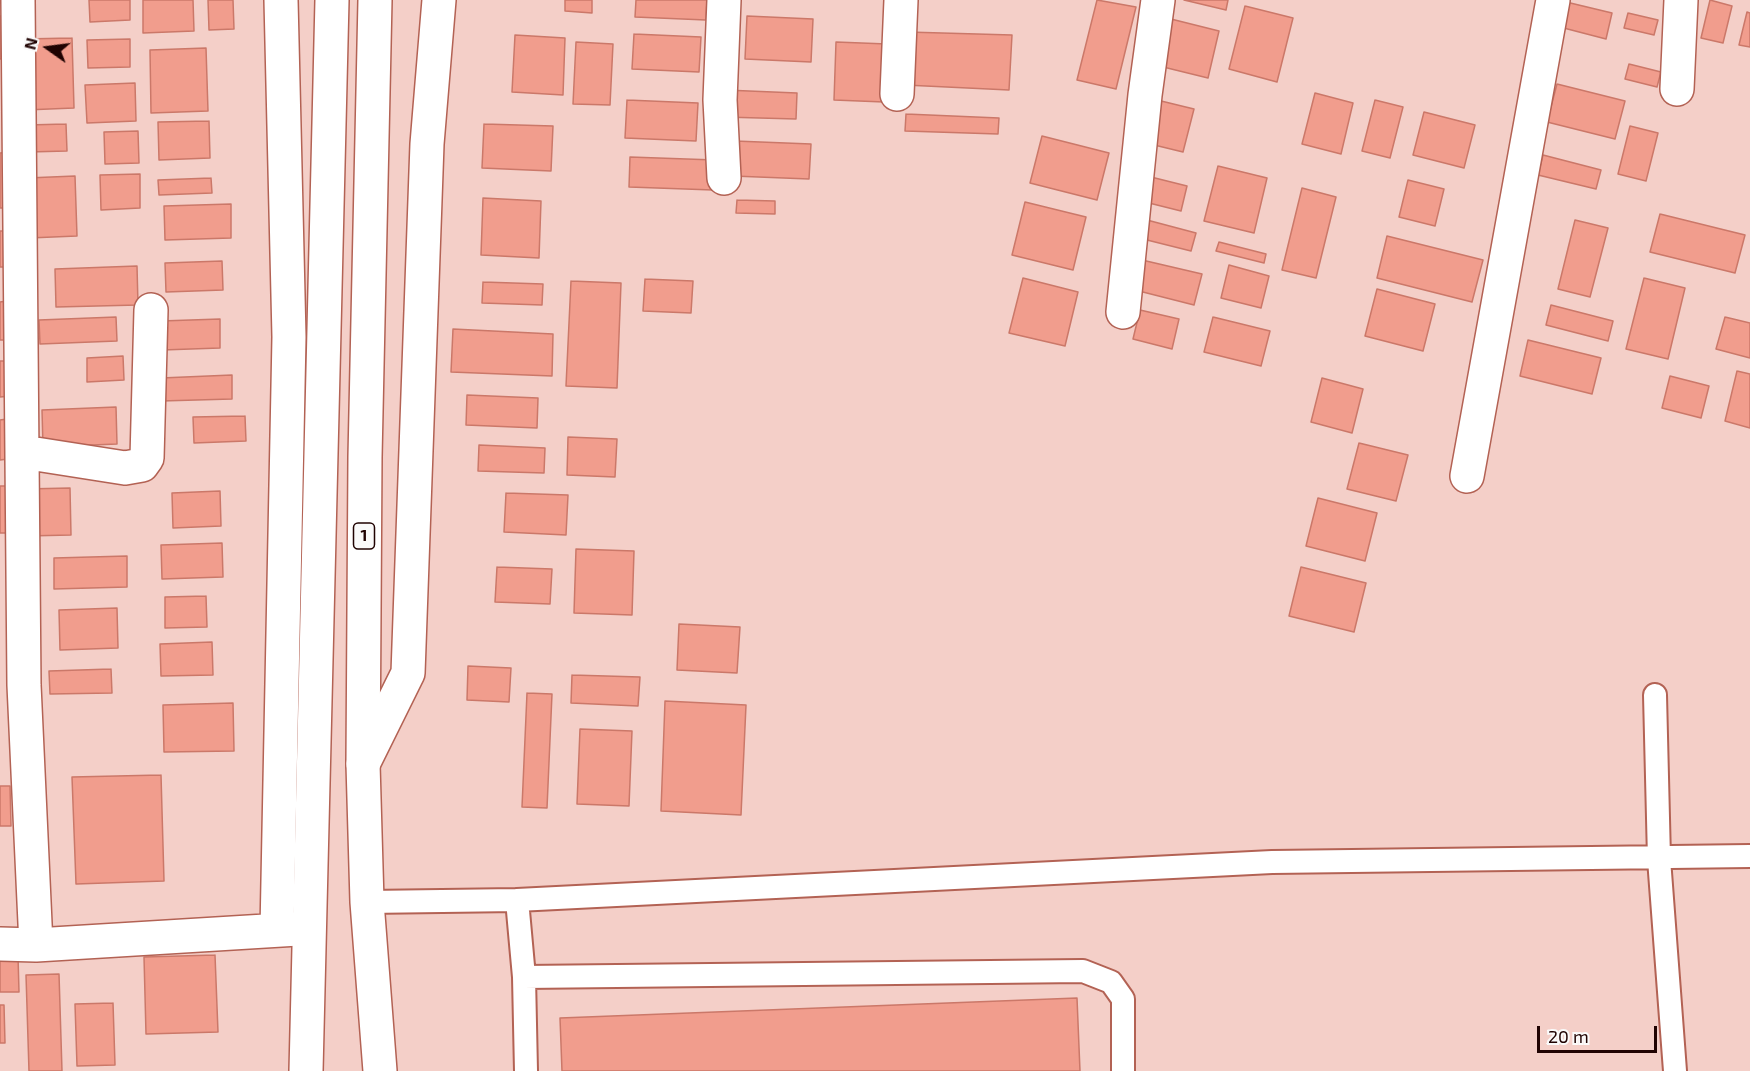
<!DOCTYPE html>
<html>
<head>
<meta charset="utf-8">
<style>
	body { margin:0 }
	#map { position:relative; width:1750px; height:1071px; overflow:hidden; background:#f4cfc8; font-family:"Exo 2",sans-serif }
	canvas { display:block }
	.north { position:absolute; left:18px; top:18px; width:60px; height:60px; -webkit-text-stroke:4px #fafafa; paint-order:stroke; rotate:284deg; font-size:16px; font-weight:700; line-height:24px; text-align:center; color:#200302 }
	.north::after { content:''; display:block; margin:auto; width:21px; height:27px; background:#200302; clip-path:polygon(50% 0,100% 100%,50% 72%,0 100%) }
	.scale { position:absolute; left:1537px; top:1026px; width:120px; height:27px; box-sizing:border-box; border:3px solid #200302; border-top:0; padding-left:8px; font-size:18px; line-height:21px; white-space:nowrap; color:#200302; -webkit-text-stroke:4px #fafafa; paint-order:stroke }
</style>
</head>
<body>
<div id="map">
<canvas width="1750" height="1071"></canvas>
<div class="north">N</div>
<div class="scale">20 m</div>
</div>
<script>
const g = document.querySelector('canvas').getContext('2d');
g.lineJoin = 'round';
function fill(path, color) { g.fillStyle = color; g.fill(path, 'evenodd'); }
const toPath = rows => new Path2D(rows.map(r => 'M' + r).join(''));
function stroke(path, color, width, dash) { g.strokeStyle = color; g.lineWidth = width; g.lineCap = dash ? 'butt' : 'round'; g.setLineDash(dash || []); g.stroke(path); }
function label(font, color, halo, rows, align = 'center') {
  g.font = font + ' "Exo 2",sans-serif'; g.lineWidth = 4.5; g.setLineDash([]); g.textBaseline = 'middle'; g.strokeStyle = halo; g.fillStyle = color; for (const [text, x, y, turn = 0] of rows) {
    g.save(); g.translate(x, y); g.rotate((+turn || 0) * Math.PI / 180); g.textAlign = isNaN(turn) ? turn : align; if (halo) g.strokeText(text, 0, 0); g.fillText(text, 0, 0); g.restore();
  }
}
const building = toPath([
	[89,0,130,0,130,20,90,22,89,0],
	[143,0,193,0,194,31,143,33,143,0],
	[208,0,233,0,234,29,209,30,208,0],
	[565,0,592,0,592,13,565,11,565,0],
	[636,0,707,0,706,20,635,17,636,0],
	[1097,0,1136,7,1116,89,1077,80,1097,0],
	[1184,0,1228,0,1226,10,1184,0],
	[1710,0,1732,6,1723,43,1701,38,1710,0],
	[1562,1,1612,13,1606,39,1556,26,1562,1],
	[1245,6,1293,18,1277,82,1229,69,1245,6],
	[1747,12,1750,13,1750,47,1739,45,1747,12],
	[1628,13,1658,20,1654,35,1624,28,1628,13],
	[0,16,10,16,11,58,0,59,0,16],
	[747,16,813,19,811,62,745,59,747,16],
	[1163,17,1219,31,1208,78,1151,64,1163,17],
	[907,32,1012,35,1009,90,905,85,907,32],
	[634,34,701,37,699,72,632,69,634,34],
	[515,35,565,38,563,95,512,92,515,35],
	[72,38,74,108,25,110,23,39,72,38],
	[130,39,130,67,88,68,87,40,130,39],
	[576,42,613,44,610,105,573,104,576,42],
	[836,42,887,44,884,102,834,100,836,42],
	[206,48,208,111,151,113,150,50,206,48],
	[1629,64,1661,72,1657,87,1625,79,1629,64],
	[135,83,136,121,87,123,85,85,135,83],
	[1557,84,1625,101,1615,139,1547,122,1557,84],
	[725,90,797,93,796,119,723,117,725,90],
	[1315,93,1353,103,1341,154,1302,144,1315,93],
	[627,100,698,103,696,141,625,138,627,100],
	[1157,100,1194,109,1183,152,1146,143,1157,100],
	[1375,100,1403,107,1390,158,1362,151,1375,100],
	[1424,112,1475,125,1464,168,1413,155,1424,112],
	[906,114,999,118,998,134,905,131,906,114],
	[209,121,210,158,159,160,158,122,209,121],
	[66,124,67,151,28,152,27,125,66,124],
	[484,124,553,126,551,171,482,168,484,124],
	[1630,126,1658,133,1646,181,1618,174,1630,126],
	[138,131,139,163,105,164,104,132,138,131],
	[1042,136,1109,153,1097,200,1030,183,1042,136],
	[735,141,811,144,809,179,733,176,735,141],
	[11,152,12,208,0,208,0,153,11,152],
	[1543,155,1601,170,1596,189,1538,175,1543,155],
	[630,157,715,160,713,190,629,187,630,157],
	[1218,166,1267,178,1254,233,1204,221,1218,166],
	[140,174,140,208,101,210,100,175,140,174],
	[75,176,77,236,29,238,27,178,75,176],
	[1151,177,1187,186,1181,211,1145,202,1151,177],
	[211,178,212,193,159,195,158,180,211,178],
	[1408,180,1444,189,1435,226,1399,217,1408,180],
	[1302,188,1336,197,1316,278,1282,270,1302,188],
	[483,198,541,201,539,258,481,255,483,198],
	[737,200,775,201,775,214,736,213,737,200],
	[1025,202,1086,217,1073,270,1012,255,1025,202],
	[231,204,231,238,165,240,164,206,231,204],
	[1660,214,1745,235,1735,273,1650,252,1660,214],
	[1147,220,1196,233,1191,251,1143,239,1147,220],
	[1575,220,1608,228,1590,297,1558,289,1575,220],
	[0,231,9,231,11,267,0,267,0,231],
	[1387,236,1483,260,1472,302,1377,278,1387,236],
	[1219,242,1266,254,1264,263,1216,251,1219,242],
	[1142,260,1202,274,1194,305,1135,290,1142,260],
	[222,261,223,290,166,292,165,263,222,261],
	[1229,265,1269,276,1261,308,1221,298,1229,265],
	[137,266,138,305,56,307,55,269,137,266],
	[1023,278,1078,292,1065,346,1009,333,1023,278],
	[1644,278,1685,288,1668,359,1626,349,1644,278],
	[645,279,693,281,691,313,643,311,645,279],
	[571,281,621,283,617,388,566,386,571,281],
	[483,282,543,284,542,305,482,303,483,282],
	[1377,289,1435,304,1423,351,1365,336,1377,289],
	[7,301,7,340,0,340,0,302,7,301],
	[1551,305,1613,321,1608,341,1546,325,1551,305],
	[1140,310,1179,319,1172,349,1133,339,1140,310],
	[116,317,117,341,40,344,39,320,116,317],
	[1213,317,1270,331,1261,366,1204,352,1213,317],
	[1725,317,1750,323,1750,358,1716,349,1725,317],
	[220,319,220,348,162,350,161,321,220,319],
	[453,329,553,334,552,376,451,372,453,329],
	[1528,340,1601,358,1592,394,1520,376,1528,340],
	[123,356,124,380,87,382,87,358,123,356],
	[0,361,10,361,11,396,0,397,0,361],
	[1737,371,1750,374,1750,428,1725,421,1737,371],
	[232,375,232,399,161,401,161,378,232,375],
	[1670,376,1709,386,1701,418,1662,408,1670,376],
	[1322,378,1363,389,1352,433,1311,422,1322,378],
	[467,395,538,398,537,428,466,425,467,395],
	[116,407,117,444,43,447,42,410,116,407],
	[245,416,246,441,194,443,193,417,245,416],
	[7,419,8,459,0,460,0,420,7,419],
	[568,437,617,439,615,477,567,475,568,437],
	[1359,443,1408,455,1396,501,1347,489,1359,443],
	[479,445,545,448,544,473,478,471,479,445],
	[0,486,9,486,10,533,0,533,0,486],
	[70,488,71,535,26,536,25,489,70,488],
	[220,491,221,526,173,528,172,493,220,491],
	[506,493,568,495,566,535,504,532,506,493],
	[1318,498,1377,513,1365,561,1306,546,1318,498],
	[222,543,223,577,162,579,161,545,222,543],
	[576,549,634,551,632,615,574,613,576,549],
	[127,556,127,587,54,589,54,558,127,556],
	[497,567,552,569,550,604,495,602,497,567],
	[1301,567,1366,583,1354,632,1289,616,1301,567],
	[206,596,207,627,165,628,165,597,206,596],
	[117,608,118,648,60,650,59,610,117,608],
	[679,624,740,627,737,673,677,670,679,624],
	[212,642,213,675,161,676,160,644,212,642],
	[468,666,511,668,509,702,467,700,468,666],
	[111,669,112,693,50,694,49,671,111,669],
	[572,675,640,677,638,706,571,703,572,675],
	[527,693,552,694,547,808,522,807,527,693],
	[665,701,746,705,741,815,661,811,665,701],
	[233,703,234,751,164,752,163,705,233,703],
	[580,729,632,731,629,806,577,804,580,729],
	[161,775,164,881,76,884,72,777,161,775],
	[0,786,10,786,11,826,0,826,0,786],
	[215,955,218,1032,146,1034,144,957,215,955],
	[0,956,18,956,19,992,0,992,0,956],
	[59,974,62,1071,29,1071,26,975,59,974],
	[1077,998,1080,1071,562,1071,560,1018,1077,998],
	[113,1003,115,1065,77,1066,75,1004,113,1003],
	[0,1005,4,1005,5,1043,0,1043,0,1005]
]);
fill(building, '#f19d8d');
stroke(building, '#cb7869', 1.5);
const service = toPath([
	[1655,695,1659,859,1675,1071],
	[517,900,524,977,526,1071],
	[367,902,517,900,1272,862,1750,856],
	[524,977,1083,971,1111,982,1123,999,1123,1071]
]);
const minor = toPath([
	[18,0,24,685,36,945],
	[724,0,720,100,724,178],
	[1677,89,1681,0],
	[897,94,901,0],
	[1123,312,1145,95,1158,0],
	[23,452,125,468,142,465,147,458,151,310],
	[1467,476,1553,0],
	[363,764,408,673,427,144,439,0],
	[277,930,289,337,281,0],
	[0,944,36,945,298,929]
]);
const primary = toPath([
	[375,0,365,457,363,764,367,902,380,1071],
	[306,1071,332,0]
]);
stroke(service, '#b36254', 26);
stroke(minor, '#b36254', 36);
stroke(primary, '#b36254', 36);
stroke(service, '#fff', 22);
stroke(minor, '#fff', 33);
stroke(primary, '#fff', 33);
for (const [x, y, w] of [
	[364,536,21]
]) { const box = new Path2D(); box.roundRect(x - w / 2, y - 13, w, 26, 4.5); g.fillStyle = '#fafafa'; g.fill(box); stroke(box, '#200302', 1.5); }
label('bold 16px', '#200302', null, [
	["1",364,536]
]);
</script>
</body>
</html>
